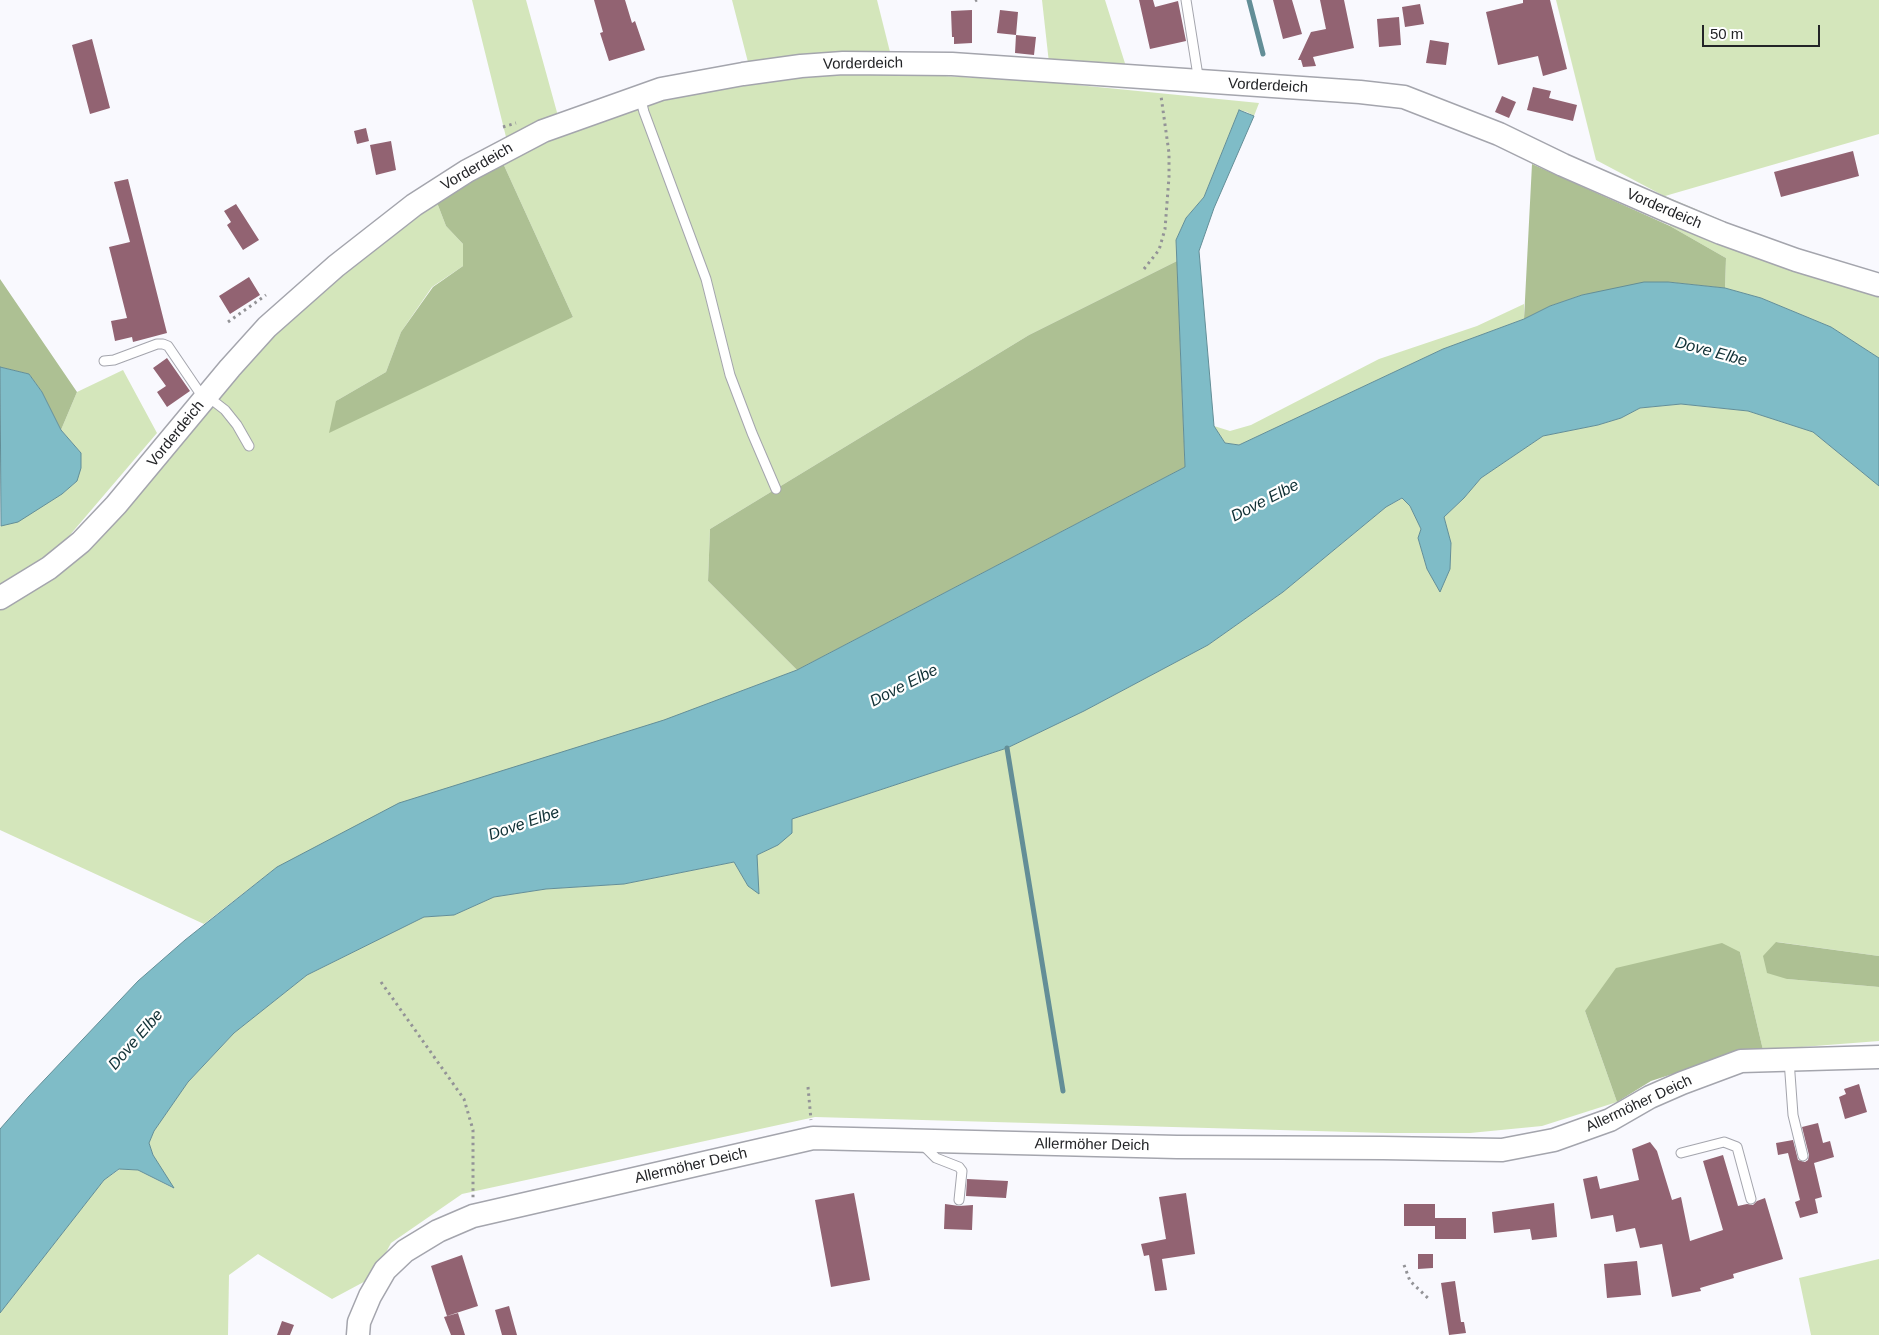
<!DOCTYPE html>
<html>
<head>
<meta charset="utf-8">
<style>
	body { margin:0 }
	#map { position:relative; width:1879px; height:1335px; overflow:hidden; background:#f9f9fe; font-family:Arial,sans-serif }
	canvas { display:block }
	.scale { position:absolute; left:1702px; top:25px; width:118px; height:22px; box-sizing:border-box; border:2px solid #232427; border-top:0; padding-left:6px; font-size:15px; line-height:18px; white-space:nowrap; color:#232427; -webkit-text-stroke:4px #fff; paint-order:stroke }
</style>
</head>
<body>
<div id="map">
<canvas width="1879" height="1335"></canvas>
<div class="scale">50 m</div>
</div>
<script>
const g = document.querySelector('canvas').getContext('2d');
g.lineJoin = 'round';
function fill(path, color) { g.fillStyle = color; g.fill(path, 'evenodd'); }
const toPath = rows => new Path2D(rows.map(r => 'M' + r).join(''));
function stroke(path, color, width, dash) { g.strokeStyle = color; g.lineWidth = width; g.lineCap = dash ? 'butt' : 'round'; g.setLineDash(dash || []); g.stroke(path); }
function label(font, color, halo, rows, align = 'center') {
  g.font = font + ' Arial,sans-serif'; g.lineWidth = 4.5; g.setLineDash([]); g.textBaseline = 'middle'; g.strokeStyle = halo; g.fillStyle = color; for (const [text, x, y, turn = 0] of rows) {
    g.save(); g.translate(x, y); g.rotate((+turn || 0) * Math.PI / 180); g.textAlign = isNaN(turn) ? turn : align; if (halo) g.strokeText(text, 0, 0); g.fillText(text, 0, 0); g.restore();
  }
}
fill(toPath([
	[472,0,526,0,558,116,507,141],
	[732,0,877,0,892,60,750,70],
	[1042,0,1105,0,1129,76,1050,72],
	[1556,0,1879,0,1879,134,1665,196,1799,253,1879,277,1879,358,1831,327,1761,298,1725,288,1726,258,1670,226,1664,196,1596,160],
	[893,73,1047,82,1259,103,1254,116,1247,112,1239,110,1204,197,1186,218,1176,240,1177,261,1029,335,710,529,708,581,797,670,277,867,204,924,0,830,0,604,58,570,223,394,314,291,436,200,446,226,463,244,463,266,432,287,401,332,386,372,336,401,573,317,502,161,571,128,683,94,803,75],
	[1524,304,1524,319,1443,349,1239,445,1225,443,1214,426,1230,431,1251,425,1379,359,1477,326],
	[123,370,157,433,52,556,0,585,0,526,18,521,62,494,77,481,81,453,61,430,77,392],
	[1681,404,1748,411,1813,432,1879,486,1879,956,1777,942,1787,979,1879,987,1879,1041,1763,1050,1740,952,1585,1011,1617,1102,1542,1126,1470,1133,1387,1133,815,1117,462,1194,391,1243,373,1277,332,1299,258,1254,229,1275,228,1335,0,1335,0,1313,104,1180,120,1169,138,1170,173,1188,153,1155,149,1143,154,1131,188,1082,234,1033,307,975,424,917,454,915,494,897,546,889,624,884,734,862,748,886,757,855,778,845,792,819,1007,748,1084,711,1208,645,1283,592,1386,507,1403,498,1410,506,1421,529,1418,538,1427,569,1440,591,1450,569,1451,543,1444,517,1464,498,1481,478,1543,436,1598,425,1621,418,1640,408],
	[1879,1259,1879,1335,1811,1335,1799,1278]
]), '#d4e6bb');
fill(toPath([
	[502,161,573,317,329,433,336,401,386,372,401,332,433,287,463,266,463,244,446,226,436,200],
	[1532,164,1670,226,1726,258,1725,288,1668,282,1582,295,1550,306,1524,319],
	[1177,261,1185,467,797,670,708,581,710,529,1029,335],
	[0,279,77,392,61,430,42,392,29,374,0,367],
	[1776,942,1879,956,1879,987,1787,979,1767,973,1763,956],
	[1722,943,1740,952,1763,1050,1734,1054,1651,1081,1617,1102,1585,1011,1616,968]
]), '#adc093');
const water = toPath([
	[1239,110,1254,116,1214,208,1199,251,1214,426,1225,443,1239,445,1443,349,1524,319,1550,306,1582,295,1644,282,1668,282,1725,288,1761,298,1831,327,1879,358,1879,486,1813,432,1748,411,1681,404,1640,408,1621,418,1598,425,1543,436,1481,478,1464,498,1444,517,1451,543,1450,569,1440,592,1427,569,1418,538,1421,529,1410,506,1402,498,1386,507,1283,592,1208,645,1084,711,1007,748,792,819,792,833,778,845,757,855,759,894,748,886,734,862,624,884,546,889,494,897,454,915,424,917,307,975,234,1033,188,1082,154,1131,149,1143,153,1155,174,1188,138,1170,119,1169,104,1180,0,1313,0,1129,29,1096,138,981,185,940,277,867,399,803,664,720,797,670,1185,467,1176,240,1186,218,1204,197,1239,110],
	[0,367,29,374,42,392,61,430,81,453,81,468,77,481,62,494,18,522,1,526,0,367]
]);
fill(water, '#7fbcc7');
stroke(water, '#638e97', 1);
stroke(toPath([
	[1249,0,1263,54],
	[1007,748,1063,1091]
]), '#638e97', 5);
fill(toPath([
	[594,0,625,0,632,23,635,21,645,50,609,61,600,33,603,32],
	[1139,0,1153,0,1155,7,1178,1,1186,41,1150,49],
	[1273,0,1292,0,1302,34,1283,39],
	[1320,0,1344,0,1354,48,1313,57,1316,66,1303,67,1301,60,1298,60,1311,32,1326,29],
	[1523,0,1550,0,1567,69,1543,76,1538,56,1498,65,1486,12,1523,3],
	[1420,4,1424,24,1405,27,1402,7],
	[972,10,972,43,954,44,954,37,952,37,951,11],
	[1000,10,1018,12,1016,35,997,33],
	[1399,17,1401,45,1379,47,1377,19],
	[1016,35,1036,37,1034,55,1015,53],
	[92,39,110,108,90,114,72,45],
	[1430,40,1449,43,1446,65,1426,63],
	[1533,87,1551,91,1549,98,1577,105,1573,121,1527,110],
	[1502,96,1516,102,1509,118,1495,112],
	[366,128,369,141,357,144,354,131],
	[391,141,396,170,376,175,370,145],
	[1853,151,1859,176,1781,197,1774,172],
	[128,179,167,333,133,342,132,337,115,341,111,321,127,318,109,247,130,242,114,182],
	[236,204,259,240,243,250,227,225,231,222,224,211],
	[249,277,260,295,230,314,219,296],
	[167,358,190,391,167,407,157,392,166,386,153,368],
	[1859,1084,1867,1112,1845,1119,1839,1097,1846,1094,1844,1089],
	[1818,1123,1823,1143,1830,1141,1834,1157,1814,1163,1822,1197,1815,1199,1818,1213,1800,1218,1795,1202,1800,1200,1788,1153,1778,1155,1776,1143,1793,1140,1798,1160,1805,1162,1808,1160,1809,1155,1802,1127],
	[1650,1142,1657,1151,1672,1200,1681,1197,1690,1241,1723,1230,1703,1161,1723,1155,1738,1206,1747,1204,1753,1205,1757,1201,1765,1198,1783,1259,1733,1274,1734,1278,1700,1288,1701,1291,1672,1297,1662,1244,1640,1248,1635,1228,1616,1232,1613,1215,1591,1219,1583,1179,1597,1176,1600,1189,1639,1180,1632,1149],
	[967,1179,1008,1181,1006,1198,966,1196],
	[854,1193,870,1280,831,1287,815,1200],
	[1186,1193,1195,1254,1162,1259,1167,1290,1155,1291,1149,1255,1144,1256,1141,1244,1166,1239,1159,1197],
	[1554,1203,1557,1237,1532,1240,1530,1229,1494,1233,1492,1212],
	[945,1204,959,1206,973,1205,972,1230,944,1229],
	[1404,1204,1435,1204,1435,1218,1466,1218,1466,1239,1435,1239,1435,1226,1404,1226],
	[1418,1254,1433,1254,1433,1268,1418,1269],
	[462,1255,478,1306,447,1316,431,1266],
	[1637,1261,1641,1295,1607,1298,1604,1264],
	[1455,1281,1461,1322,1464,1322,1466,1333,1449,1335,1441,1283],
	[509,1306,517,1335,502,1335,495,1310],
	[458,1313,465,1335,451,1335,444,1317],
	[282,1321,294,1325,290,1335,277,1335]
]), '#926372');
const service = toPath([
	[1186,0,1199,82],
	[640,97,644,112,706,279,730,375,752,433,776,489],
	[104,361,114,360,157,344,163,344,168,346,204,399],
	[207,396,225,410,237,425,249,446],
	[1789,1060,1793,1115,1803,1156],
	[922,1144,936,1158,959,1167,962,1171,959,1200],
	[1681,1153,1724,1142,1737,1147,1751,1199]
]);
const tertiary = toPath([
	[0,598,49,568,81,542,116,505,230,368,267,327,336,266,414,205,467,171,543,131,661,89,743,74,801,66,843,63,952,64,1360,92,1404,97,1499,134,1563,165,1668,211,1721,233,1796,260,1879,285],
	[358,1335,359,1322,370,1296,385,1270,405,1251,438,1231,473,1216,813,1138,1177,1147,1383,1148,1502,1150,1554,1140,1610,1120,1650,1097,1682,1083,1741,1061,1879,1057]
]);
stroke(service, '#a4a5ad', 11);
stroke(tertiary, '#a4a5ad', 25);
stroke(toPath([
	[975,1,977,0],
	[503,127,516,123],
	[1144,269,1159,250,1165,229,1169,177,1169,153,1161,96],
	[228,322,266,295],
	[381,982,464,1099,473,1130,473,1198],
	[808,1087,811,1120],
	[1404,1265,1410,1281,1430,1300]
]), '#939397', 3, [2.5, 4]);
stroke(service, '#fff', 9);
stroke(tertiary, '#fff', 22);
label('15px', '#232427', '#fff', [
	["Vorderdeich",863,64,-1],
	["Vorderdeich",1268,86,3],
	["Vorderdeich",477,167,-30],
	["Vorderdeich",1664,209,23],
	["Vorderdeich",176,434,-51],
	["Allermöher Deich",1639,1104,-25],
	["Allermöher Deich",1092,1145,1],
	["Allermöher Deich",691,1166,-13]
]);
label('italic 16px', '#103035', '#fff', [
	["Dove Elbe",1711,352,15],
	["Dove Elbe",1265,501,-27],
	["Dove Elbe",904,686,-27],
	["Dove Elbe",524,824,-19],
	["Dove Elbe",136,1040,-49]
]);
</script>
</body>
</html>
